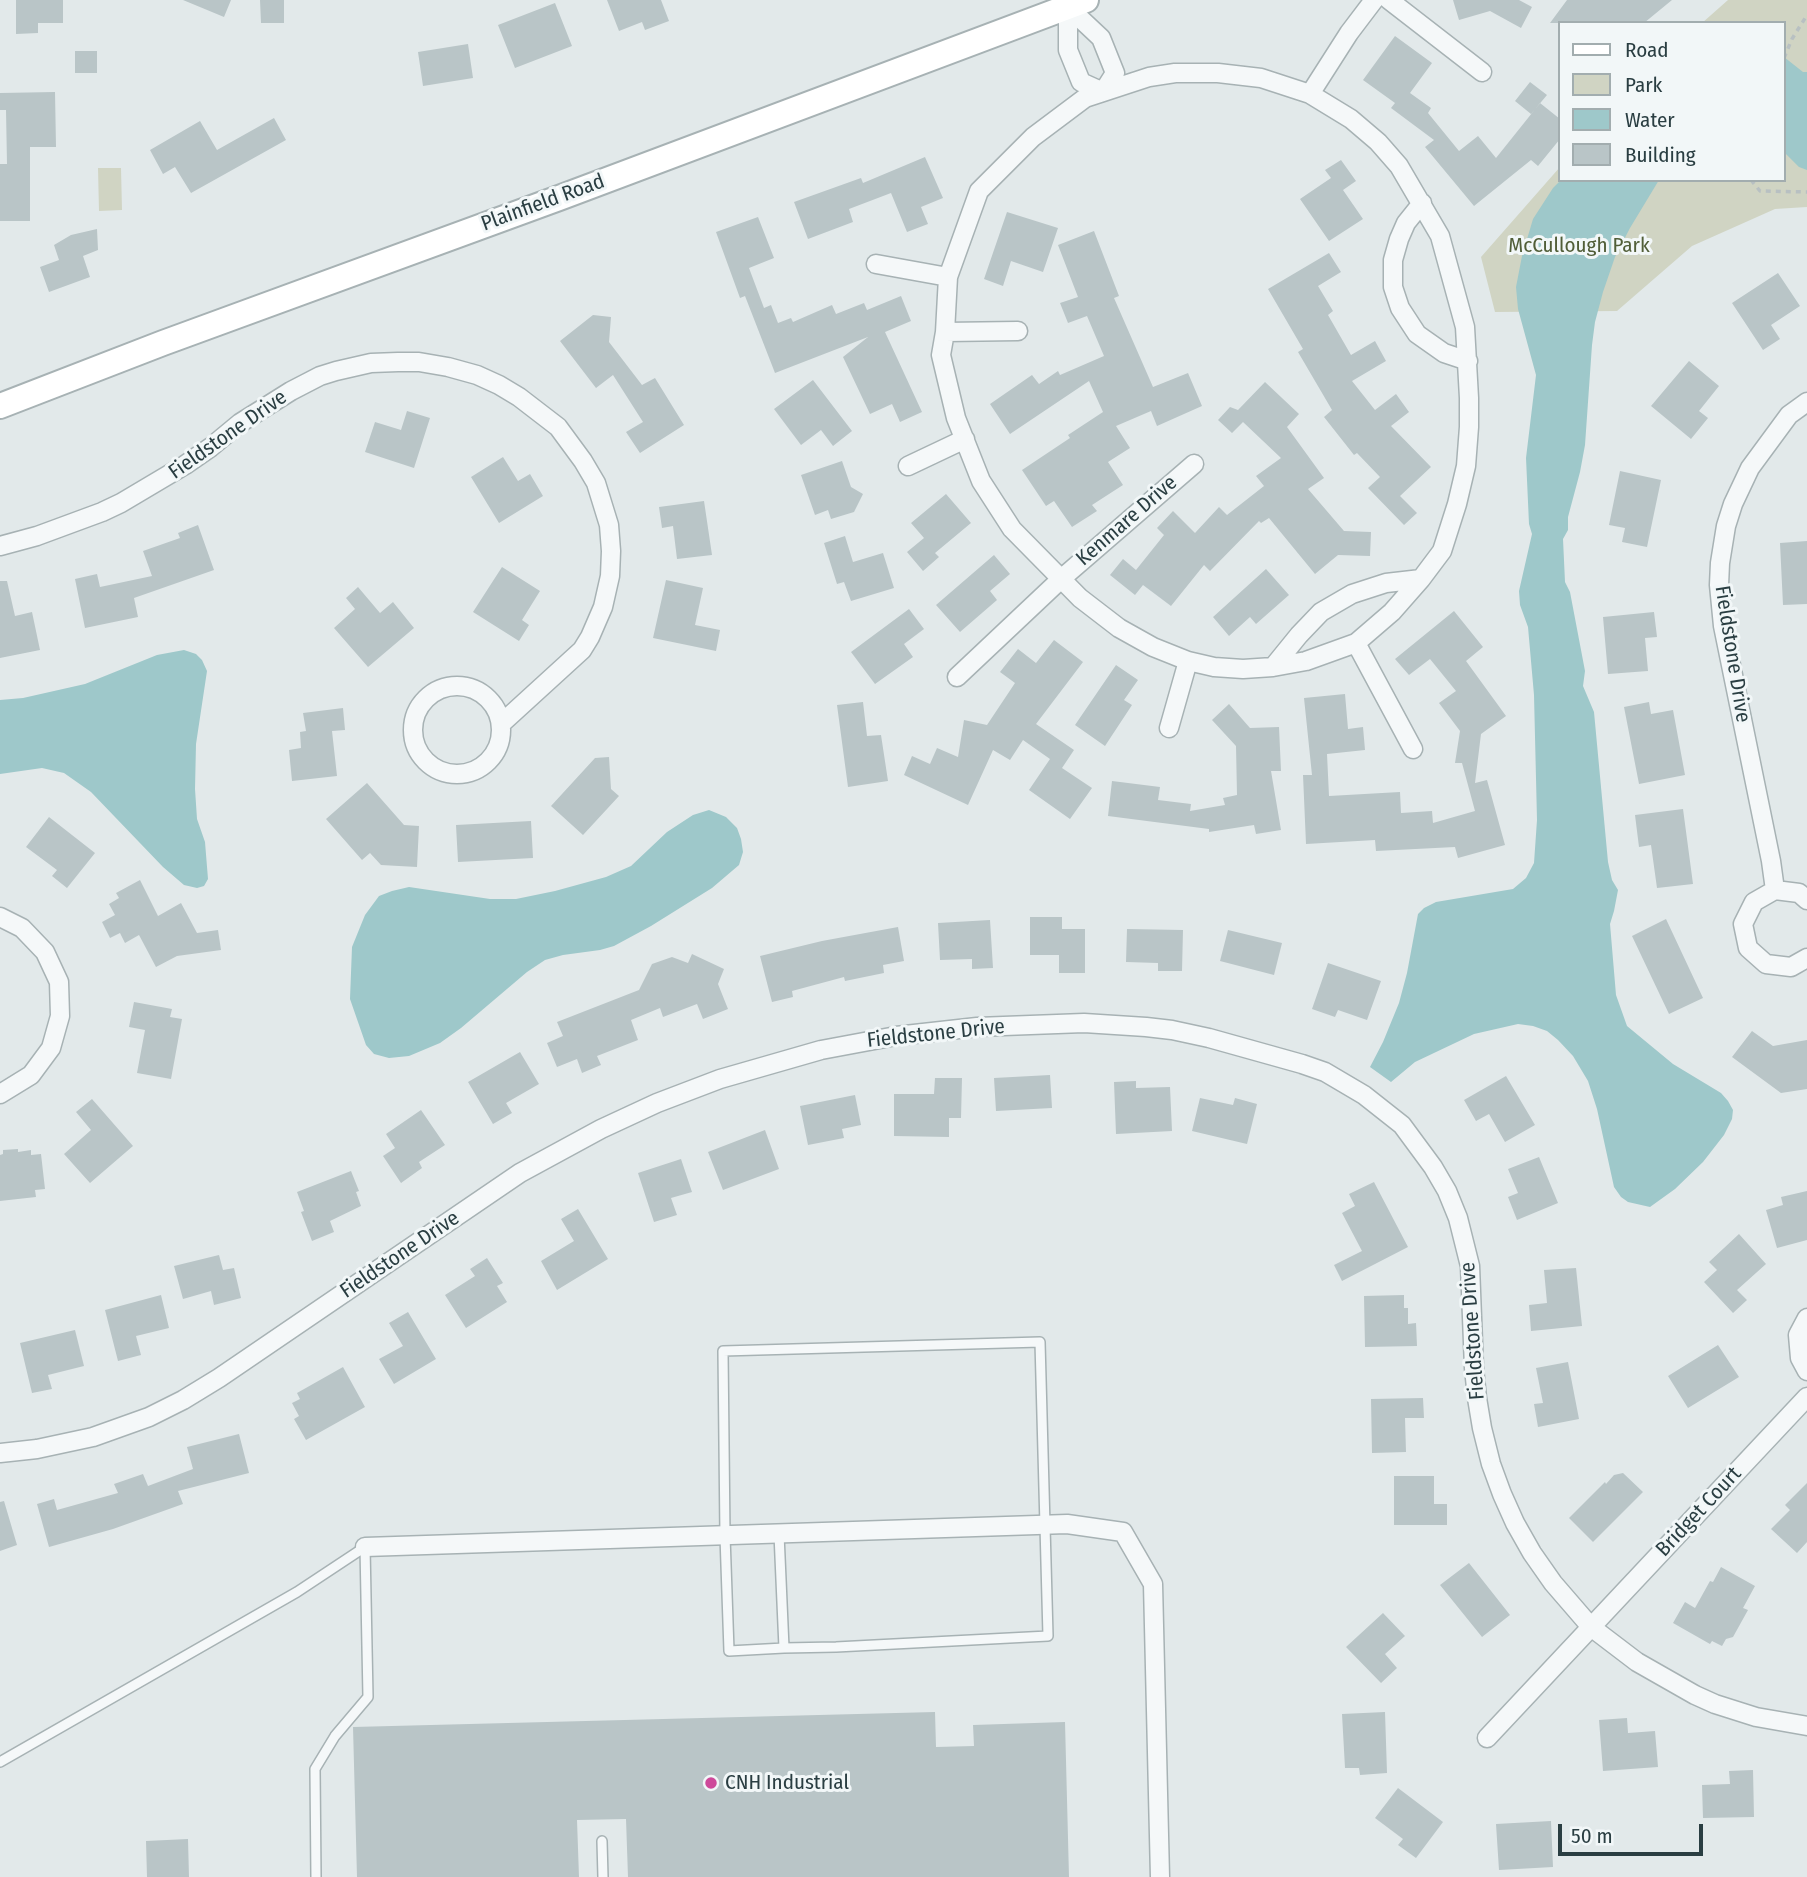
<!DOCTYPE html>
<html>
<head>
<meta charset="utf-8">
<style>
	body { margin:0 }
	#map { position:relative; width:1807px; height:1877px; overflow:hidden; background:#e2e9ea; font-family:"Fira Sans Condensed",sans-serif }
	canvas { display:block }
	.legend { position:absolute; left:1558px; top:21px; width:228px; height:161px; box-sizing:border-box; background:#f2f7f8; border:2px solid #a2adaf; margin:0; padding:9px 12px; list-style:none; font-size:21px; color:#2a3e42 }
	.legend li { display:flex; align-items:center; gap:14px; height:35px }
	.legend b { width:35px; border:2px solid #a2adaf }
	.scale { position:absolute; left:1558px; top:1824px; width:145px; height:32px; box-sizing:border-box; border:4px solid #2a3e42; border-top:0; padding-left:9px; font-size:21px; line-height:24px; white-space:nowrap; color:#2a3e42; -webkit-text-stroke:5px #f2f7f8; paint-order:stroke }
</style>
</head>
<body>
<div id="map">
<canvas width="1807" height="1877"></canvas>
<ul class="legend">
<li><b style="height:9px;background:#fff"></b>Road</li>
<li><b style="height:19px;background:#d0d4c3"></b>Park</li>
<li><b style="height:19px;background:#9ec8ca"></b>Water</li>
<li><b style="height:19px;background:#b9c5c7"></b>Building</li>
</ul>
<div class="scale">50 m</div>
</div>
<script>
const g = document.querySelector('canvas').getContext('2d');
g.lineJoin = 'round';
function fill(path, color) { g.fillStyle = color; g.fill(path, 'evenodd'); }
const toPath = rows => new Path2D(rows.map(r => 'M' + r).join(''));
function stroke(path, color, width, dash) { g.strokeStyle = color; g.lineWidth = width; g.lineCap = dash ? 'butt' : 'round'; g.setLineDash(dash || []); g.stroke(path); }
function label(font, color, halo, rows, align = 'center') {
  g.font = font + ' "Fira Sans Condensed",sans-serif'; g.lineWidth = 6; g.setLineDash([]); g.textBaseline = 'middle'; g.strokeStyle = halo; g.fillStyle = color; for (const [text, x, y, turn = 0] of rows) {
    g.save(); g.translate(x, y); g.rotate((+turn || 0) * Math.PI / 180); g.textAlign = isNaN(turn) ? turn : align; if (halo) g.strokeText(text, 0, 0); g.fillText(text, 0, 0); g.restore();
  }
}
fill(toPath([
	[1728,0,1807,0,1807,207,1775,209,1692,246,1617,311,1495,312,1481,257,1560,167,1560,180,1784,180,1784,23,1702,23],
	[98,168,121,168,122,210,99,211]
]), '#d0d4c3');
fill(toPath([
	[1784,57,1803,72,1807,72,1807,170,1799,167,1784,152],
	[1561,180,1659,180,1630,228,1615,257,1603,292,1595,322,1592,345,1585,445,1580,472,1568,517,1568,530,1563,539,1565,582,1570,592,1585,671,1583,686,1594,712,1608,862,1612,880,1618,890,1614,911,1610,924,1616,995,1627,1026,1673,1064,1721,1093,1728,1101,1733,1110,1732,1119,1724,1135,1703,1162,1675,1189,1650,1207,1628,1202,1621,1197,1614,1187,1597,1109,1588,1081,1573,1056,1558,1040,1547,1031,1533,1026,1518,1024,1474,1034,1415,1062,1391,1082,1370,1067,1383,1042,1399,1003,1407,973,1418,914,1424,908,1436,902,1513,889,1526,878,1534,863,1537,820,1534,695,1528,627,1520,605,1519,591,1532,534,1529,524,1526,458,1536,375,1518,309,1516,287,1522,256,1533,219,1553,188],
	[184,650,196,654,202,660,207,671,196,744,195,789,197,819,205,842,208,879,204,886,197,888,184,885,163,867,91,792,64,773,42,768,0,774,0,700,23,698,85,684,157,655],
	[709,810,726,817,737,828,741,839,743,852,739,865,712,888,651,926,614,946,600,950,563,955,545,960,527,972,461,1028,440,1043,409,1056,389,1058,374,1054,366,1045,350,999,352,947,365,915,379,896,392,891,409,887,490,899,516,899,555,891,606,877,631,866,667,832,693,815]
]), '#9ec8ca');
fill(toPath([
	[16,0,63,0,63,23,38,23,38,33,16,34],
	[183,0,231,0,224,17],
	[260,0,284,0,284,23,261,23],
	[607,0,661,0,669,21,645,30,642,22,619,31],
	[1453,0,1519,0,1532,7,1521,28,1490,11,1459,20],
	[1567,0,1672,0,1644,23,1550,23],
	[555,3,572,46,515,68,498,25],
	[1395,36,1432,63,1410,93,1431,108,1428,113,1459,151,1478,136,1496,158,1540,103,1560,119,1560,139,1538,166,1531,160,1474,206,1425,147,1434,140,1391,108,1395,103,1363,80],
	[468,44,473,78,423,86,418,52],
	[75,51,97,51,97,73,75,73],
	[1530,82,1547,95,1531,114,1515,101],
	[55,92,56,147,30,147,30,221,0,221,0,164,7,164,6,110,0,110,0,93],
	[274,118,286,140,191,193,175,167,163,174,150,150,200,121,217,150],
	[925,157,943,198,921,207,928,224,907,232,891,193,849,209,853,222,808,239,794,202,861,178,863,183],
	[1341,160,1356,181,1343,190,1363,219,1329,241,1300,199,1331,178,1325,170],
	[1007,212,1058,228,1043,272,1011,261,1003,286,984,279],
	[758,217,774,258,749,268,764,308,771,305,778,323,791,318,793,322,832,305,836,314,864,303,867,310,901,296,911,321,885,332,922,412,900,422,892,404,870,414,843,357,868,337,775,373,745,296,740,298,716,232],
	[97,229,98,250,83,256,90,277,49,292,40,267,59,260,54,245,71,235],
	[1094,231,1119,296,1114,298,1153,387,1188,373,1202,406,1157,426,1151,411,1116,426,1130,448,1108,462,1123,485,1092,505,1097,511,1072,527,1054,501,1046,506,1022,470,1070,438,1068,435,1103,412,1089,381,1010,434,990,404,1032,375,1039,384,1058,371,1060,375,1104,356,1087,316,1068,323,1060,303,1078,297,1058,245],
	[1329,253,1341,272,1318,286,1333,311,1328,315,1351,355,1375,341,1386,361,1352,381,1375,410,1396,394,1409,412,1391,426,1431,467,1400,496,1417,513,1404,525,1368,488,1380,477,1357,453,1354,455,1324,417,1332,410,1298,352,1303,349,1268,289],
	[1778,273,1800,306,1771,325,1780,339,1763,350,1732,303],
	[593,315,611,317,609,342,642,385,655,378,684,425,640,453,626,432,643,422,613,375,596,388,560,341],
	[1689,361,1719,386,1699,411,1708,418,1691,439,1651,406],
	[813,380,852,431,833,446,821,430,801,445,774,409],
	[1265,382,1299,414,1287,427,1324,478,1308,489,1344,531,1371,532,1370,556,1338,555,1315,574,1269,518,1261,523,1259,521,1210,571,1204,565,1171,606,1143,585,1135,595,1110,575,1123,559,1136,570,1164,535,1157,528,1173,511,1195,533,1219,507,1227,515,1264,486,1256,476,1281,458,1243,422,1232,433,1218,420,1230,407,1238,410],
	[407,411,430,418,414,468,365,452,375,422,401,430],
	[503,457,518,481,530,474,543,496,499,523,471,477],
	[842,461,851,487,863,494,854,512,831,519,828,510,815,515,801,475],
	[1620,471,1661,480,1647,547,1622,542,1625,528,1609,525],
	[946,494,971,523,935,553,939,557,923,571,907,552,924,538,911,523],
	[704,501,712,555,677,559,673,526,662,528,659,507],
	[198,525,214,570,134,598,138,617,85,628,75,579,97,574,100,587,152,576,143,551,180,538,178,533],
	[845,536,853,562,883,553,894,588,851,601,844,582,837,584,824,543],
	[1807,541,1807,604,1783,605,1780,543],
	[994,555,1010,574,990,591,997,600,960,632,936,605],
	[502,567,540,591,522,620,529,625,519,641,473,612],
	[1266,569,1289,595,1256,624,1250,617,1229,636,1213,617],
	[666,580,703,588,695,625,720,630,716,651,653,638],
	[0,581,7,581,15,616,32,612,40,650,0,658],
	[358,587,380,613,393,602,414,628,368,667,334,628,355,609,346,598],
	[909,609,924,629,904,644,913,657,875,684,851,652],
	[1454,611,1483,647,1466,661,1506,716,1481,734,1475,783,1487,780,1505,845,1458,858,1455,847,1376,851,1375,840,1306,844,1303,775,1312,775,1304,698,1345,694,1348,729,1363,727,1365,750,1327,754,1329,796,1400,792,1401,813,1432,811,1433,823,1475,811,1462,763,1455,763,1460,731,1439,703,1456,691,1430,659,1409,675,1395,659],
	[1654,612,1657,637,1645,638,1648,671,1608,674,1603,617],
	[1054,640,1083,662,1036,724,1074,750,1062,768,1092,788,1070,819,1029,790,1050,759,1023,740,1010,760,993,750,968,805,904,775,912,756,930,764,937,748,958,757,964,720,987,725,1015,683,1000,672,1018,649,1036,663],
	[1116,665,1138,680,1124,700,1132,705,1105,746,1075,725],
	[863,702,867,736,881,735,888,781,848,787,837,705],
	[1649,702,1651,714,1673,710,1685,775,1639,784,1624,707],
	[1229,704,1250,728,1279,727,1281,771,1271,771,1281,830,1256,834,1254,825,1209,832,1209,829,1108,816,1112,781,1160,787,1158,800,1191,804,1190,811,1225,805,1223,798,1237,795,1236,746,1212,720],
	[343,708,345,730,332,731,337,776,292,781,289,750,301,748,300,732,306,731,303,713],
	[609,757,611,789,619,796,583,835,551,806,595,758],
	[367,783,404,825,419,826,417,867,381,865,370,853,362,860,326,819],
	[1683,809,1693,884,1657,888,1651,845,1639,847,1635,815],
	[49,817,95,853,67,888,52,876,57,870,26,847],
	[531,821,533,858,458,862,456,825],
	[140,880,158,916,181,903,197,933,218,930,221,950,177,956,156,967,139,935,125,943,120,933,110,938,102,922,115,915,109,904,119,898,116,893],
	[1030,917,1062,917,1062,929,1085,929,1085,973,1059,973,1059,955,1030,955],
	[1666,919,1703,998,1669,1014,1632,936],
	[990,920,993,968,972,969,972,959,940,960,938,923],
	[898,927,904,961,883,965,884,973,845,981,844,977,792,991,793,997,772,1002,760,956,822,941],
	[1127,929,1183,930,1182,971,1158,971,1158,963,1126,962],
	[1228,930,1282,943,1274,975,1220,961],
	[692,954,724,969,718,984,728,1009,703,1019,697,1004,663,1017,660,1008,631,1020,638,1040,597,1056,601,1065,582,1073,577,1059,557,1067,547,1043,563,1036,557,1022,639,990,652,964,672,957,688,963],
	[1328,963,1381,981,1367,1020,1338,1010,1335,1017,1312,1009],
	[134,1002,172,1009,170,1017,182,1019,171,1079,137,1073,145,1030,129,1027],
	[1752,1031,1773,1046,1807,1040,1807,1089,1781,1093,1732,1057],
	[520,1052,539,1084,506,1103,512,1113,493,1124,468,1082],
	[1050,1075,1052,1108,996,1111,994,1078],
	[1506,1076,1535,1125,1505,1142,1489,1114,1476,1121,1464,1100],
	[935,1078,962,1078,961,1118,949,1118,949,1137,894,1136,894,1094,934,1094],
	[1136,1081,1136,1088,1170,1087,1172,1131,1116,1134,1114,1082],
	[855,1095,861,1125,842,1129,844,1138,808,1145,800,1106],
	[1200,1098,1233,1105,1235,1098,1257,1104,1247,1144,1192,1131],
	[92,1099,133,1146,90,1183,64,1154,91,1130,76,1112],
	[421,1110,445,1145,419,1162,422,1168,401,1183,383,1156,395,1148,386,1134],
	[765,1130,779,1169,723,1190,708,1152],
	[18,1149,18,1152,31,1150,31,1155,41,1154,45,1189,35,1190,36,1197,0,1201,0,1155,3,1154,3,1150],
	[1539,1157,1558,1203,1517,1220,1508,1197,1518,1193,1508,1169],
	[681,1159,692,1192,671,1198,677,1215,654,1222,638,1173],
	[351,1171,359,1191,356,1192,361,1206,330,1221,334,1232,312,1241,301,1212,304,1211,297,1192],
	[1374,1182,1408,1247,1342,1281,1334,1265,1362,1251,1342,1213,1355,1206,1349,1194],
	[1807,1191,1807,1240,1777,1248,1766,1210,1783,1205,1781,1197],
	[578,1209,608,1259,557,1290,541,1261,574,1241,561,1219],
	[1739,1234,1766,1264,1737,1290,1747,1300,1733,1313,1704,1282,1717,1270,1709,1262],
	[219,1255,223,1270,234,1268,241,1298,214,1305,211,1291,183,1299,174,1266],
	[487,1258,503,1283,497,1286,507,1302,466,1328,445,1295,475,1276,470,1269],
	[1576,1268,1582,1326,1531,1331,1529,1305,1547,1303,1544,1270],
	[161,1295,169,1328,136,1336,141,1355,118,1361,105,1310],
	[1404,1295,1404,1308,1408,1308,1408,1324,1416,1323,1417,1346,1365,1347,1364,1296],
	[408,1312,436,1359,394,1384,379,1359,403,1346,389,1323],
	[75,1330,84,1366,48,1375,52,1389,32,1393,20,1343],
	[1718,1345,1739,1377,1688,1408,1668,1376],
	[1568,1362,1579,1419,1538,1427,1534,1404,1543,1403,1536,1368],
	[343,1367,365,1407,306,1440,294,1419,299,1416,292,1403,300,1399,297,1393],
	[1423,1398,1424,1418,1405,1418,1406,1452,1372,1453,1371,1399],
	[239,1434,249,1473,178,1491,183,1504,113,1529,49,1547,37,1504,54,1499,57,1510,118,1493,114,1484,143,1474,148,1486,193,1469,187,1447],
	[1623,1473,1643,1492,1593,1542,1569,1518,1605,1482,1606,1484,1614,1475],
	[1394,1476,1434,1476,1434,1504,1447,1504,1447,1525,1394,1525],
	[1807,1483,1807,1542,1797,1553,1771,1529,1790,1510,1785,1505],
	[4,1501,17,1545,0,1551,0,1502],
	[1469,1563,1510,1615,1482,1637,1440,1585],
	[1721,1567,1755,1586,1743,1608,1748,1610,1733,1637,1726,1639,1722,1646,1712,1641,1710,1644,1673,1623,1685,1602,1695,1608,1710,1581,1713,1582],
	[1383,1613,1405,1636,1385,1654,1397,1668,1381,1683,1346,1647],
	[935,1712,936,1747,974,1746,973,1725,1065,1722,1069,1877,628,1877,626,1819,577,1820,579,1877,357,1877,353,1727],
	[1385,1712,1387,1773,1360,1775,1359,1768,1345,1768,1342,1714],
	[1627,1718,1628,1733,1655,1731,1658,1767,1603,1771,1599,1720],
	[1753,1770,1754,1817,1703,1818,1702,1785,1730,1784,1729,1771],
	[1398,1788,1443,1822,1416,1858,1398,1845,1403,1839,1375,1818],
	[1551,1821,1553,1867,1499,1870,1496,1824],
	[188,1839,189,1877,147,1877,146,1841]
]), '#b9c5c7');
const service = toPath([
	[779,1534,784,1648,729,1651,725,1536,723,1351,1040,1342,1048,1636,836,1647,784,1648],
	[0,1762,297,1592,365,1547],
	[602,1841,603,1877],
	[316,1877,315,1769,335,1736,368,1697,365,1547]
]);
const minor = toPath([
	[1068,0,1068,50,1081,82,1103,92,1115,73,1101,38,1068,7],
	[1389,0,1482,72],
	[1175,73,1218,73,1261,78,1310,94,1351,119,1378,142,1399,166,1440,236,1465,327,1469,398,1469,427,1466,466,1457,504,1442,551,1421,579,1392,612,1356,643,1306,661,1273,667,1243,669,1214,667,1188,661,1153,647,1119,628,1080,598,1012,529,981,481,956,418,941,355,945,332,948,277,979,191,1033,137,1085,98,1149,77,1175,73],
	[1310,94,1349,33,1374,0],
	[1422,203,1406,223,1399,239,1393,260,1393,287,1400,308,1417,334,1444,353,1468,361],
	[876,264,948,277],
	[945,332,1018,331],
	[908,466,965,439],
	[0,546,37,536,102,512,121,503,185,465,211,447,240,423,291,391,320,376,336,371,371,363,398,362,419,362,448,367,477,375,499,385,519,397,558,427,583,461,596,483,609,525,611,551,610,576,603,607,590,637,582,650,502,723],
	[1356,643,1413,749],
	[1273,667,1299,635,1321,612,1352,594,1386,583,1421,579],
	[957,677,1061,579,1194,464],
	'413 730a44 44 0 1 1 88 0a44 44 0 1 1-88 0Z',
	[1169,728,1188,661],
	[1775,890,1771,861,1723,626,1719,585,1720,563,1726,526,1733,504,1750,468,1789,415,1807,402],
	[1807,900,1799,893,1775,890,1754,902,1743,924,1748,948,1766,964,1791,967,1807,958],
	[0,917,22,928,45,952,59,982,60,1016,51,1048,31,1075,0,1094],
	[1807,1318,1798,1335,1800,1358,1807,1371],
	[0,1453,37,1449,93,1437,149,1417,183,1400,219,1378,520,1173,601,1129,657,1103,720,1079,821,1050,896,1036,977,1027,1084,1023,1146,1027,1172,1030,1209,1038,1302,1064,1325,1072,1364,1095,1402,1125,1433,1167,1447,1191,1458,1218,1470,1266,1474,1368,1477,1398,1482,1428,1491,1464,1502,1494,1515,1523,1532,1553,1553,1583,1591,1627,1637,1662,1695,1695,1715,1704,1756,1717,1807,1726],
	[365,1547,1067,1524,1123,1532,1153,1584,1160,1877],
	[1487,1738,1807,1397]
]);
const secondary = toPath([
	[0,406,163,343,559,198,1086,0]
]);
stroke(service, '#a7b2b4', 12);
stroke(minor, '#a7b2b4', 21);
stroke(secondary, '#a7b2b4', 28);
stroke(toPath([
	[1784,58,1792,39,1807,15],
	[1751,180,1760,191,1807,192]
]), '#b8c0c2', 3.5, [5, 5]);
stroke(service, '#f5f8f9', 9);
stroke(minor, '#f5f8f9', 18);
stroke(secondary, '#fff', 24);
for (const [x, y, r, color] of [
	[711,1783,7,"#ce499a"]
]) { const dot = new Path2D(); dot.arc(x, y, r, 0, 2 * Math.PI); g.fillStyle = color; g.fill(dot); stroke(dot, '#f2f7f8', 2.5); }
label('21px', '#2a3e42', '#f2f7f8', [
	["Plainfield Road",543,203,-20],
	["Fieldstone Drive",228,435,-35],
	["Kenmare Drive",1127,521,-41],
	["Fieldstone Drive",1732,654,81],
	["Fieldstone Drive",936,1034,-6],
	["Fieldstone Drive",400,1255,-34],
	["Fieldstone Drive",1473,1331,-94],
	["Bridget Court",1699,1512,-47]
]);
label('21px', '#515e38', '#f2f7f8', [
	["McCullough Park",1579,246]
]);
label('21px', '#2a3e42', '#f2f7f8', [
	["CNH Industrial",725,1783]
], 'left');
</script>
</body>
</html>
